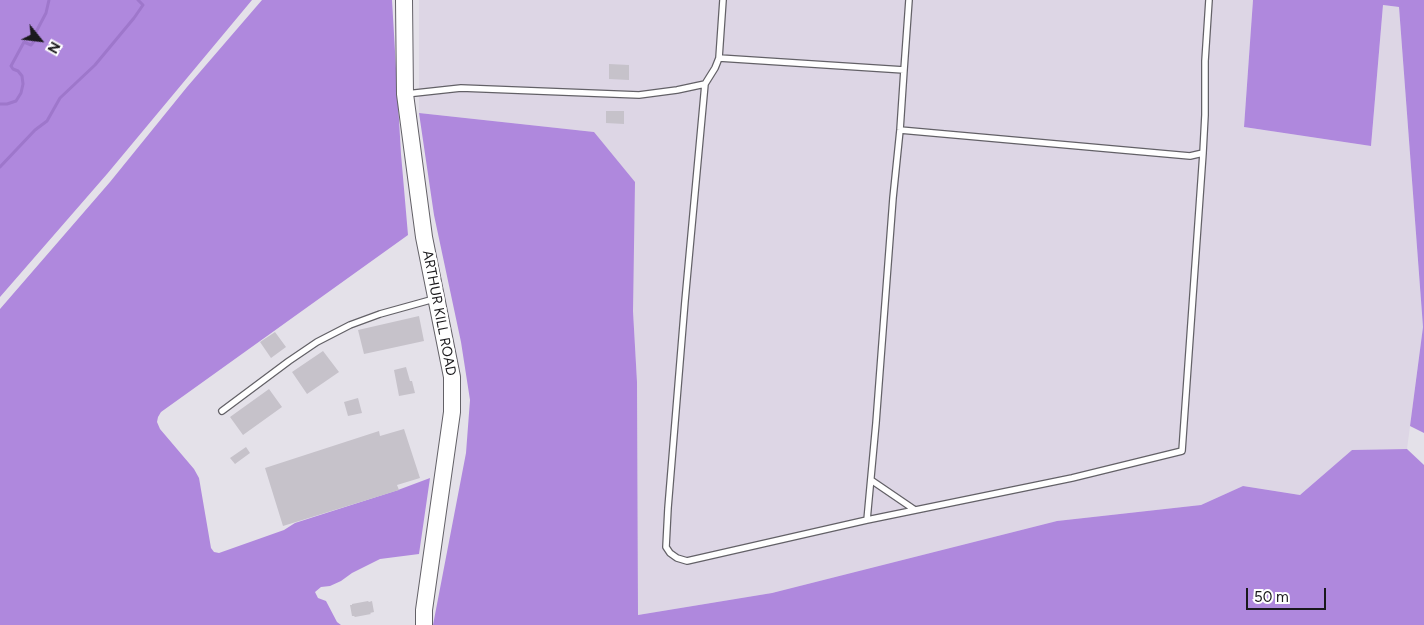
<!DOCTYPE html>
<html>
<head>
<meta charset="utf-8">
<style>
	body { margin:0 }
	#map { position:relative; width:1424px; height:625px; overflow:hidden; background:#e4e1e9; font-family:Figtree,sans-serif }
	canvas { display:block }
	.north { position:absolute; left:15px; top:15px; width:50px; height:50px; -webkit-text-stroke:4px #fff; paint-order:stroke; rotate:119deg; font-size:14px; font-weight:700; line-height:20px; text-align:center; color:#1a191c }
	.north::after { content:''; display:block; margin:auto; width:18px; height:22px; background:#1a191c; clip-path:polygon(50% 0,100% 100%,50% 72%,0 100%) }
	.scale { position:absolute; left:1246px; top:588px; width:80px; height:22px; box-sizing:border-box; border:2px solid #1a191c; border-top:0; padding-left:6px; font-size:15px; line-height:18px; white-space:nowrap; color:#1a191c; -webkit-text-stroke:4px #fff; paint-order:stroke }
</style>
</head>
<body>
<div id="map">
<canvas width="1424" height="625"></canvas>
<div class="north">N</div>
<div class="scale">50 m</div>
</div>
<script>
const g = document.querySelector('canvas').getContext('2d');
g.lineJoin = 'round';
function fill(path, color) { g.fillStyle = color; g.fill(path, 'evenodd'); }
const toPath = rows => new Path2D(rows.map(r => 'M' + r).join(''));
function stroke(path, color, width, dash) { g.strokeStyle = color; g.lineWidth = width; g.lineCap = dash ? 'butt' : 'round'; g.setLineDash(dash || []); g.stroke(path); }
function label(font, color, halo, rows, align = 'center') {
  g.font = font + ' Figtree,sans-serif'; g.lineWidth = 5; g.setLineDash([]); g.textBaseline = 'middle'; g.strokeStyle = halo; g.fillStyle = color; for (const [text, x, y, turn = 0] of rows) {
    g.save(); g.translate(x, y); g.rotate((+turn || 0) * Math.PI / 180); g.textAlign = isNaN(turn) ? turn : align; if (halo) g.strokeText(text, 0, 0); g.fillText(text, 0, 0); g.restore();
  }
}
fill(toPath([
	[419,0,1253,0,1244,127,1371,146,1383,5,1399,7,1423,327,1407,449,1352,450,1300,495,1243,486,1201,505,1057,521,772,593,638,615,637,382,633,311,594,132,419,113]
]), '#ddd6e5');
fill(toPath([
	[0,0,252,0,107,174,0,297],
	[262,0,392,0,401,154,408,235,161,412,158,417,157,422,160,429,194,469,199,478,211,548,214,552,219,553,284,530,295,523,398,490,430,478,419,554,380,559,352,573,341,581,330,586,321,587,315,592,318,598,326,601,337,622,341,625,0,625,0,309,110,182,187,87],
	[1253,0,1424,0,1424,433,1410,426,1423,327,1399,7,1383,5,1371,146,1244,127],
	[419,113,594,132,635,182,633,311,637,382,638,615,772,593,1057,521,1201,505,1243,486,1300,495,1352,450,1407,449,1424,465,1424,625,433,625,466,453,470,400,461,342,434,215]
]), '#af88dd');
stroke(toPath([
	[0,104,7,104,16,101,21,93,23,84,22,76,18,71,13,69,11,66,24,42,31,45,35,40,36,32,46,13,49,0],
	[0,167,35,130,47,121,60,98,95,65,134,18,143,5,138,0]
]), '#9e77cb', 3);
fill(toPath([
	[609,64,629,65,629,80,609,79],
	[606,111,624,111,624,124,606,123],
	[419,316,424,341,364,354,358,330],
	[275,332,286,347,271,358,260,342],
	[323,351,339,372,307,394,292,372],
	[406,367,410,381,412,381,415,393,399,396,394,370],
	[269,389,282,407,243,435,230,417],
	[358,398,362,413,348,416,344,402],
	[404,429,420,478,397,485,399,490,283,526,265,468,379,431,380,436],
	[246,447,250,453,235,464,230,458],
	[368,601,369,602,372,601,374,612,370,613,371,614,355,617,354,616,352,616,350,605,352,605,352,604]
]), '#c6c2ca');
const lane = toPath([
	[723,0,719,58,715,68,705,84,685,301,668,508,666,547,670,553,677,558,687,561,867,520,1072,478,1182,451,1203,153,1205,115,1205,61,1209,0],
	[719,58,904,70,909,0],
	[406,94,461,88,639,95,677,90,705,84],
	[900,130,1190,156,1203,153],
	[222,411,289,361,317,342,350,325,380,314,434,299],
	[871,480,915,510],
	[867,520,876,423,893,198,900,130,904,70]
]);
const secondary = toPath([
	[404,0,405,94,424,237,452,377,452,412,424,610,424,625]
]);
stroke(lane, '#636167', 8);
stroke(secondary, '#636167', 18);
stroke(lane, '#fff', 5.5);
stroke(secondary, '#fff', 16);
label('14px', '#1a191c', '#fff', [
	["ARTHUR KILL ROAD",439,313,79]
]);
</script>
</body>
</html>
